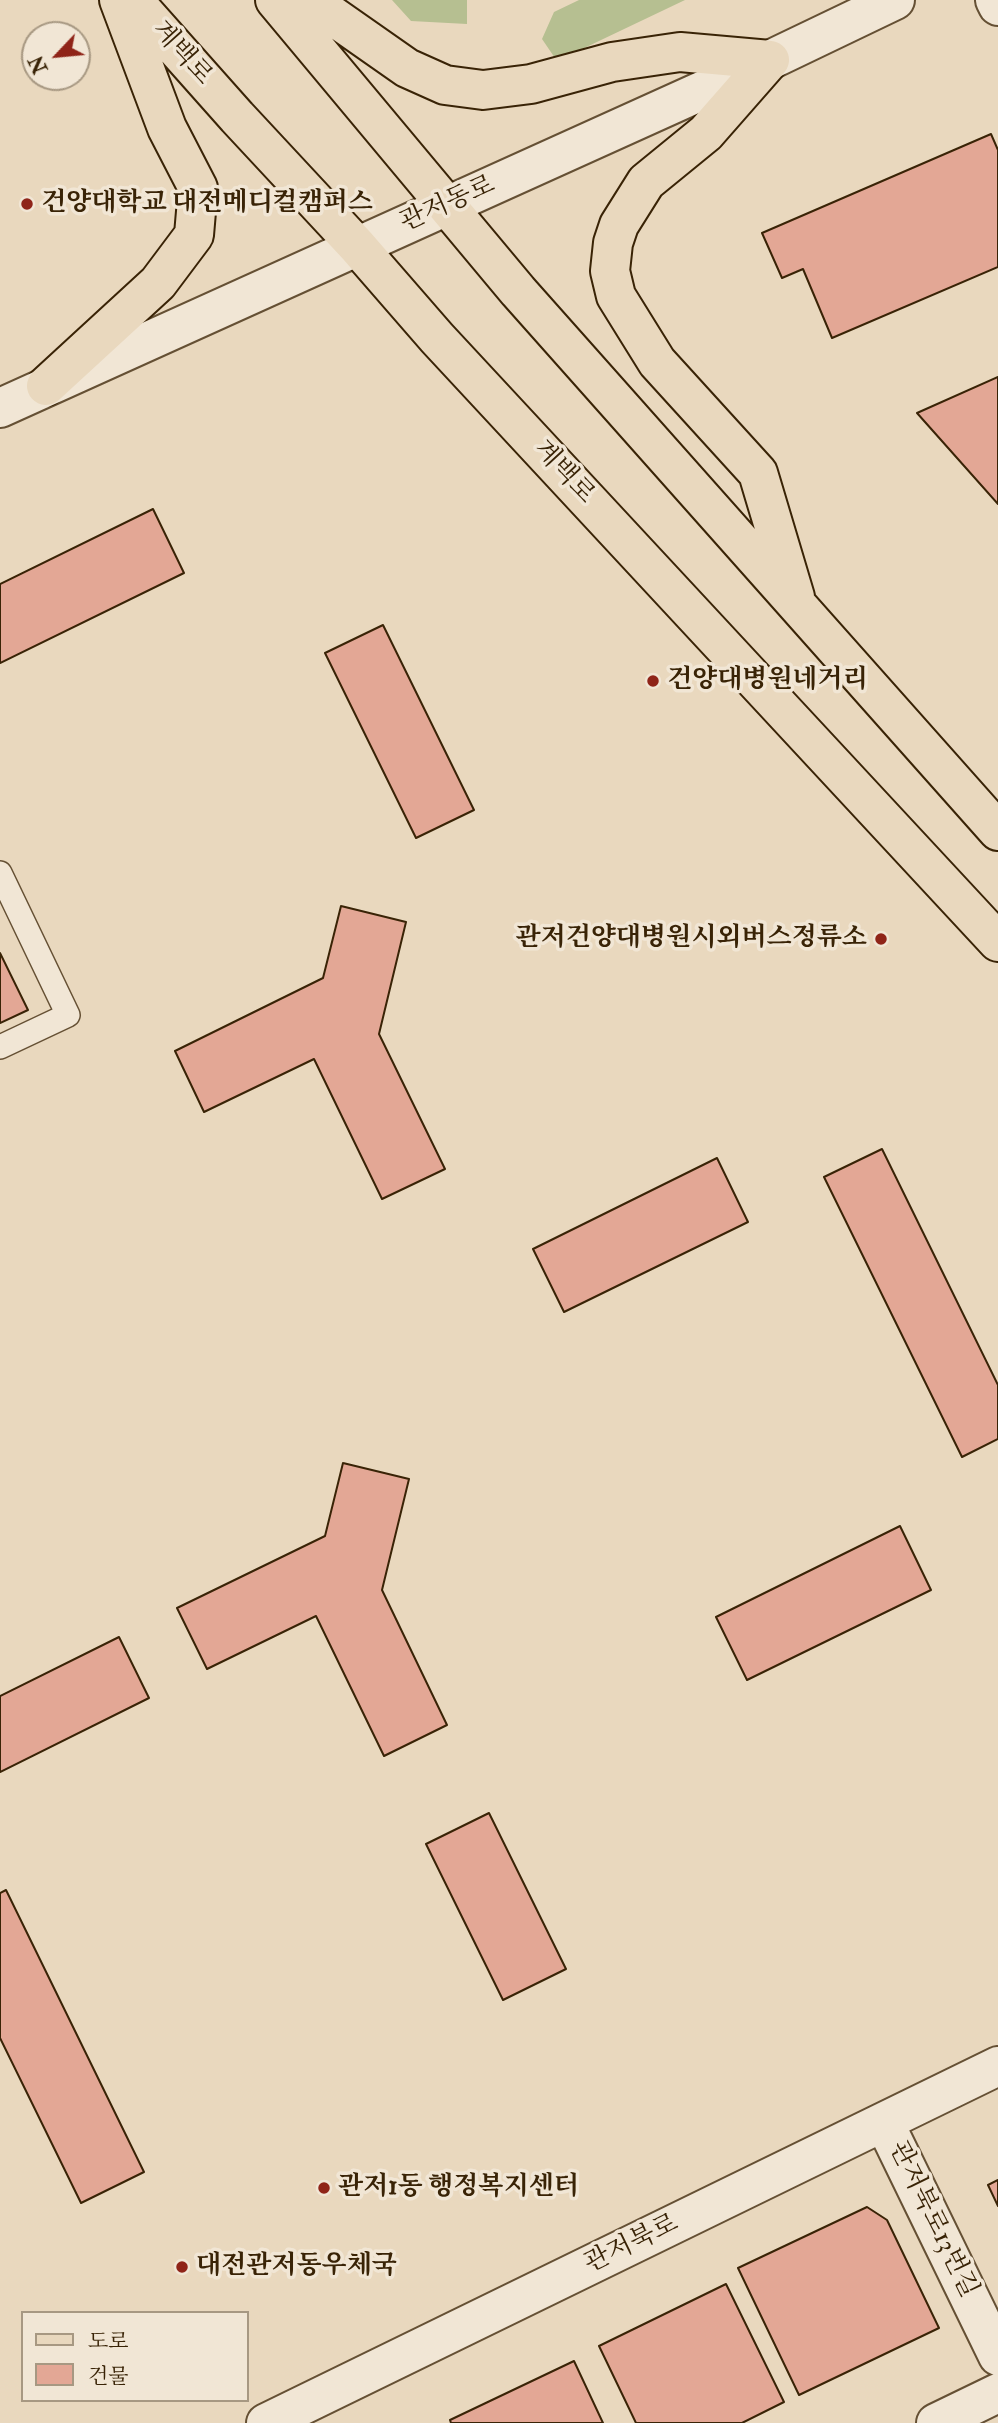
<!DOCTYPE html>
<html>
<head>
<meta charset="utf-8">
<style>
	body { margin:0 }
	#map { position:relative; width:998px; height:2423px; overflow:hidden; background:#e9d8be; font-family:"IM FELL Double Pica","Noto Serif KR",serif }
	canvas { display:block }
	.legend { position:absolute; left:21px; top:2311px; width:228px; height:91px; box-sizing:border-box; background:#f1e6d5; border:2px solid #a79882; margin:0; padding:9px 12px; list-style:none; font-size:21px; color:#392306 }
	.legend li { display:flex; align-items:center; gap:14px; height:35px }
	.legend b { width:35px; border:2px solid #a79882 }
	.north { position:absolute; left:21px; top:21px; width:70px; height:70px; box-sizing:border-box; background:#f1e6d5; border:2px solid #a79882; border-radius:50%; rotate:244deg; font-size:19px; font-weight:700; line-height:28px; text-align:center; color:#392306 }
	.north::after { content:''; display:block; margin:auto; width:24px; height:32px; background:#8f2418; clip-path:polygon(50% 0,100% 100%,50% 72%,0 100%) }
</style>
</head>
<body>
<div id="map">
<canvas width="998" height="2423"></canvas>
<ul class="legend">
<li><b style="height:9px;background:#e9d8be"></b>도로</li>
<li><b style="height:19px;background:#e3a795"></b>건물</li>
</ul>
<div class="north">N</div>
</div>
<script>
const g = document.querySelector('canvas').getContext('2d');
g.lineJoin = 'round';
function fill(path, color) { g.fillStyle = color; g.fill(path, 'evenodd'); }
const toPath = rows => new Path2D(rows.map(r => 'M' + r).join(''));
function stroke(path, color, width, dash) { g.strokeStyle = color; g.lineWidth = width; g.lineCap = dash ? 'butt' : 'round'; g.setLineDash(dash || []); g.stroke(path); }
function label(font, color, halo, rows, align = 'center') {
  g.font = font + ' "IM FELL Double Pica","Noto Serif KR",serif'; g.lineWidth = 7; g.setLineDash([]); g.textBaseline = 'middle'; g.strokeStyle = halo; g.fillStyle = color; for (const [text, x, y, turn = 0] of rows) {
    g.save(); g.translate(x, y); g.rotate((+turn || 0) * Math.PI / 180); g.textAlign = isNaN(turn) ? turn : align; if (halo) g.strokeText(text, 0, 0); g.fillText(text, 0, 0); g.restore();
  }
}
fill(toPath([
	[392,0,467,0,467,24,411,21],
	[579,0,685,0,557,61,542,39,554,12]
]), '#b6bf91');
const building = toPath([
	[991,134,998,150,998,267,832,338,803,269,782,278,762,233,991,134],
	[998,377,998,504,917,413,998,377],
	[153,509,184,573,0,663,0,584,153,509],
	[383,625,474,810,416,838,325,653,383,625],
	[341,906,406,922,379,1034,445,1169,382,1199,314,1059,204,1112,175,1051,323,978,341,906],
	[0,953,28,1010,0,1023,0,953],
	[882,1149,998,1385,998,1439,962,1457,824,1177,882,1149],
	[717,1158,748,1222,564,1312,533,1249,717,1158],
	[343,1463,409,1479,382,1590,447,1725,384,1756,316,1616,207,1669,177,1608,325,1536,343,1463],
	[900,1526,931,1590,747,1680,716,1617,900,1526],
	[119,1637,149,1698,0,1772,0,1696,119,1637],
	[489,1813,566,1969,503,2000,426,1844,489,1813],
	[6,1890,144,2172,81,2203,0,2038,0,1893,6,1890],
	[998,2180,998,2206,988,2185,998,2180],
	[867,2207,887,2220,939,2328,799,2395,738,2268,867,2207],
	[726,2284,784,2402,742,2423,636,2423,599,2346,726,2284],
	[574,2361,603,2423,451,2423,450,2420,574,2361]
]);
fill(building, '#e3a795');
stroke(building, '#392306', 2);
const lane = toPath([
	[0,873,68,1015,0,1047]
]);
const street = toPath([
	[995,0,998,6],
	[0,408,770,60,895,0],
	[884,2122,998,2356],
	[266,2423,998,2066],
	[936,2423,998,2393]
]);
const primary = toPath([
	[133,0,237,117,357,246,437,338,998,942],
	[275,0,518,291,998,831],
	[301,0,327,12,407,68,445,85,483,90,531,84,612,62,680,52,770,60],
	[770,60,706,133,646,182,619,225,613,243,610,271,616,296,657,362,758,473,795,597],
	[46,386,158,283,194,235,198,188,167,128,119,0]
]);
stroke(lane, '#655034', 26);
stroke(street, '#655034', 42);
stroke(primary, '#392306', 42);
stroke(lane, '#f1e6d5', 23);
stroke(street, '#f1e6d5', 38);
stroke(primary, '#e9d8be', 38);
for (const [x, y, r, color] of [
	[27,204,7,"#8f2418"],
	[653,681,7,"#8f2418"],
	[881,939,7,"#8f2418"],
	[324,2188,7,"#8f2418"],
	[182,2267,7,"#8f2418"]
]) { const dot = new Path2D(); dot.arc(x, y, r, 0, 2 * Math.PI); g.fillStyle = color; g.fill(dot); stroke(dot, '#f1e6d5', 2.5); }
label('26px', '#392306', '#f1e6d5', [
	["계백로",181,54,48],
	["관저동로",448,205,-24],
	["계백로",563,473,47],
	["관저북로13번길",932,2220,64],
	["관저북로",632,2245,-26]
]);
label('bold 26px', '#392306', '#f1e6d5', [
	["건양대학교 대전메디컬캠퍼스",41,204],
	["건양대병원네거리",667,681],
	["관저건양대병원시외버스정류소",867,939,"right"],
	["관저1동 행정복지센터",338,2188],
	["대전관저동우체국",196,2267]
], 'left');
</script>
</body>
</html>
